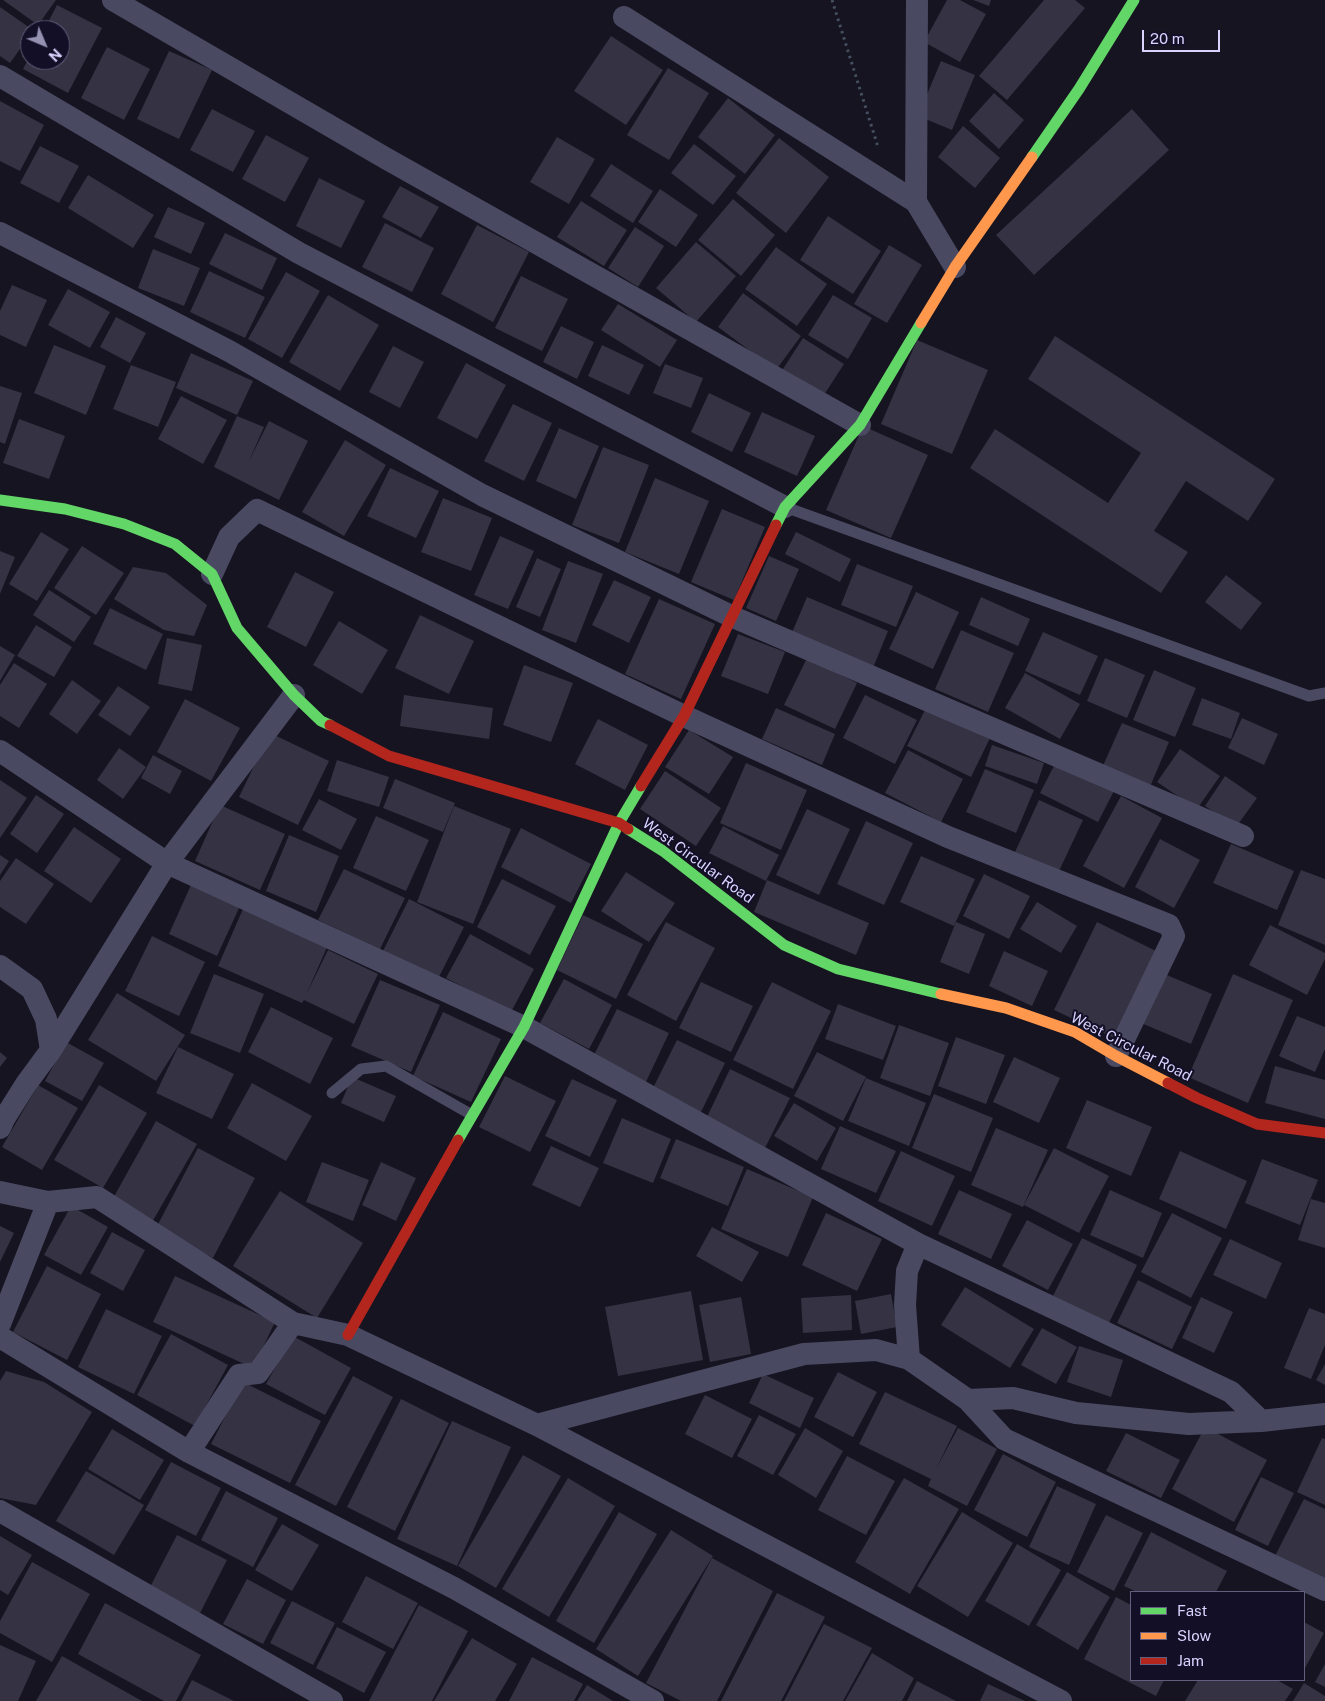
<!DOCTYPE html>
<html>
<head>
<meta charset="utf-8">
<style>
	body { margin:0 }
	#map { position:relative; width:1325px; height:1701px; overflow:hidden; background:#161421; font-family:"Public Sans",sans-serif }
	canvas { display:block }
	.legend { position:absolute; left:1130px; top:1591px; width:175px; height:90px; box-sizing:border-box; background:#130f26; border:1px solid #625e7d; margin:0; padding:6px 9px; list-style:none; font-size:15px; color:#d9d4ff }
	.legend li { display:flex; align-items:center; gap:10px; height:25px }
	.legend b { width:25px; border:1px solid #625e7d }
	.north { position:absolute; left:20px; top:20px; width:50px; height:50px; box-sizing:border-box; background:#130f26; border:1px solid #625e7d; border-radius:50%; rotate:135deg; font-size:14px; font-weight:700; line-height:20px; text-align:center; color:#d9d4ff }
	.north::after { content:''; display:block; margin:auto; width:18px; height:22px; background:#9591b1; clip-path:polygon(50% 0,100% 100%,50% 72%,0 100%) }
	.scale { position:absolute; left:1142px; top:30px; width:78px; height:22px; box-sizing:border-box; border:2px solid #d9d4ff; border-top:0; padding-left:6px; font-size:15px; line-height:18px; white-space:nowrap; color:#d9d4ff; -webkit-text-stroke:4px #130f26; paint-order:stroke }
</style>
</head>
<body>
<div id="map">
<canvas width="1325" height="1701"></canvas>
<ul class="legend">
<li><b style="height:6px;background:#63d668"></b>Fast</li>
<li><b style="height:6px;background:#ff974d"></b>Slow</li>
<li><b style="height:6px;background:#b3261e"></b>Jam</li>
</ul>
<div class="north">N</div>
<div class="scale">20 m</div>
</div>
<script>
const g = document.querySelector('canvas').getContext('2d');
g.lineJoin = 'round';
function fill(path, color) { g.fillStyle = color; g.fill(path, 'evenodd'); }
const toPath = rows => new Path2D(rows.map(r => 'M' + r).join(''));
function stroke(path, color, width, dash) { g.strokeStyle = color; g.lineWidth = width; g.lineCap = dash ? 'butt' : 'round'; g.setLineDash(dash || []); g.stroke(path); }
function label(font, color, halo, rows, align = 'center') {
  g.font = font + ' "Public Sans",sans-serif'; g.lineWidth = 4; g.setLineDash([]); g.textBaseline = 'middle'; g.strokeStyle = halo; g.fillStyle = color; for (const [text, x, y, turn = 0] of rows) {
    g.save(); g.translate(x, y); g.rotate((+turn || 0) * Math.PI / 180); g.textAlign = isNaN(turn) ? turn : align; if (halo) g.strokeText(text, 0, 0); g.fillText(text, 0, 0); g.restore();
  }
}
fill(toPath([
	[3,0,56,0,38,25],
	[947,0,960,0,986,14,960,62,924,42],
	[973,0,991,0,989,6],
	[1044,0,1075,0,1085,8,1007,100,979,76],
	[57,5,102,28,68,93,23,69,30,56,30,60,60,60,60,30,44,30],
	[0,7,33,30,30,30,30,35,10,63,0,56],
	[611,36,663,70,626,125,574,91],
	[107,47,150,69,124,120,81,98],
	[169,51,212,70,179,139,137,119],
	[941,61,975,75,952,130,918,116],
	[668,68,709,93,669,160,627,135],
	[994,93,1024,120,999,149,969,121],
	[728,98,775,135,745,174,698,137],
	[0,101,44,125,20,171,0,161],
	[212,109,255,131,233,172,190,150],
	[1132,109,1169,150,1034,275,996,235],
	[963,126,1000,158,975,188,938,157],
	[266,135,309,158,285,202,242,179],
	[557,137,595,159,569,204,530,182],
	[779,138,829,177,786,233,736,193],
	[694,144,736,176,713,205,671,173],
	[40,146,79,166,59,203,20,183],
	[611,164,653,191,633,223,590,196],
	[88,175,154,215,133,248,68,208],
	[319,178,365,201,341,248,296,226],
	[400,186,439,207,421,238,382,217],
	[660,189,698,215,676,247,638,222],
	[733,199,775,235,741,276,698,240],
	[581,201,627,230,604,266,557,237],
	[168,207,205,223,191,254,154,237],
	[828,216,881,251,853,294,800,260],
	[385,223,434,248,412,292,362,267],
	[477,225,529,252,493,322,441,294],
	[635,227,664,246,638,287,608,268],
	[225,233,277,258,262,290,209,264],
	[696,242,736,276,696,322,656,288],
	[889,245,922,265,887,323,854,304],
	[776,247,827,284,797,326,745,289],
	[153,249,200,268,184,306,138,288],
	[209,271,265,297,245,338,190,312],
	[286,272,320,291,282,358,248,339],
	[521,276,568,299,542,351,495,328],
	[12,285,47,300,26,347,0,335,0,311],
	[68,289,110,312,90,348,48,325],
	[743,293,801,336,776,370,718,327],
	[328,295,379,325,340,391,289,362],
	[833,295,872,318,848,359,808,335],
	[618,304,677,340,660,367,601,330],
	[116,317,146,333,130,363,100,347],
	[561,326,594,342,577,379,543,362],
	[1055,336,1275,479,1248,521,1186,481,1154,531,1188,552,1161,593,970,468,995,429,1108,503,1141,453,1028,379],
	[803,338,844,364,822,398,781,372],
	[917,340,988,370,952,454,881,424],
	[54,345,106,366,86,415,34,393],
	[602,345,644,365,629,395,588,376],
	[393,346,424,362,400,408,369,392],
	[191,353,253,381,237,415,176,388],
	[466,363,506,385,477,439,437,418],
	[665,364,703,378,691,408,653,393],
	[131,365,176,382,158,427,113,409],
	[0,386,22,393,5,444,0,442],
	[709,393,751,413,732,452,691,432],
	[181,396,227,420,203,464,158,439],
	[513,404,552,423,524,481,484,461],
	[762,412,815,436,797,476,744,452],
	[237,416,264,427,249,461,269,421,308,441,279,500,214,467],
	[19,419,65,436,49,479,3,463],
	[863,426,928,455,891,538,826,510],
	[559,428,599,446,576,499,536,481],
	[345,440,386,465,344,536,302,512],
	[603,447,649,465,619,543,572,525],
	[390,468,439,491,416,538,367,516],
	[655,478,709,501,679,574,625,552],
	[443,498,492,518,471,571,421,552],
	[722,509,765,527,734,600,691,582],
	[41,532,69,549,37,601,9,584],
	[796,532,851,559,840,582,785,554],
	[500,536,534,551,508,609,474,595],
	[82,546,124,573,96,615,54,588],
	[0,551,15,557,0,594],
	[769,556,799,569,776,621,746,608],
	[537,558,561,569,540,617,516,607],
	[568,561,603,574,576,643,542,630],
	[857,564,913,586,896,627,841,605],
	[133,567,166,573,207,605,194,636,164,630,114,599],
	[295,572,334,592,306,647,267,627],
	[1226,575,1262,603,1241,630,1205,602],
	[614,580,651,597,629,643,592,625],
	[49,590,91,617,74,642,33,615],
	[916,592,959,612,933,669,889,649],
	[807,597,888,631,873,668,791,635],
	[981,597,1030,619,1018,646,969,625],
	[659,599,715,624,681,699,625,674],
	[110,608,163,634,146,670,93,644],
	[420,615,474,641,449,694,395,668],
	[339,621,388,650,362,694,313,665],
	[36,625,72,647,54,677,17,656],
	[961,630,1014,653,988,712,935,689],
	[1043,632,1098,656,1080,695,1025,671],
	[738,634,785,652,768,694,721,676],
	[167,638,202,645,192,691,158,684],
	[0,646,15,655,0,681],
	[807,658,857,683,835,729,784,705],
	[1105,658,1145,675,1127,718,1087,701],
	[14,663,47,684,19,728,0,716,0,685],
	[524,665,573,683,551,742,503,725],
	[1154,670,1196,688,1175,737,1133,720],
	[1025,673,1080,704,1060,739,1005,708],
	[72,680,101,701,77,734,49,714],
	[118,686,150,707,130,736,98,715],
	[404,695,493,708,489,739,400,726],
	[865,695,917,720,895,764,843,738],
	[1202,698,1240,713,1231,739,1192,725],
	[185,699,240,728,211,781,157,752],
	[776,708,835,734,822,765,762,739],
	[926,708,990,738,971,777,907,746],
	[1242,718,1278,734,1264,765,1228,748],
	[598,719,648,745,625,790,575,764],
	[1122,723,1169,742,1149,789,1102,768],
	[689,730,733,757,709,794,665,767],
	[270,733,329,761,298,825,239,797],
	[992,745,1044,763,1037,784,985,766],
	[119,748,146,767,123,799,97,780],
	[1180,749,1220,776,1197,809,1157,782],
	[908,750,963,779,941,822,885,793],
	[153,755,182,771,170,794,141,778],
	[337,760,389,777,379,807,327,791],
	[1056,762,1114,791,1098,822,1040,793],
	[746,763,807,790,781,850,720,823],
	[985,769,1034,790,1016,833,966,812],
	[665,771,721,808,696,846,640,809],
	[1225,776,1257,798,1236,827,1205,806],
	[395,779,455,803,443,832,383,808],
	[0,780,27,798,0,838],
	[36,795,64,814,37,853,10,834],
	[1121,796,1162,818,1124,888,1083,866],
	[319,799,357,819,341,850,302,830],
	[1039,800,1083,820,1059,871,1015,852],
	[220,805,285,834,260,890,195,861],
	[454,806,511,829,473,924,417,902],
	[807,809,850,829,819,895,776,875],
	[376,816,429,840,406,891,353,868],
	[866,821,913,843,884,905,837,884],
	[723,826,779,855,766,881,709,853],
	[74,827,121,859,91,903,44,871],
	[521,828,591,864,571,903,501,867],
	[289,835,339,856,316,912,266,891],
	[1160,839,1200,860,1174,908,1135,887],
	[1231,844,1294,871,1277,910,1213,883],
	[0,855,9,861,0,875],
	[921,856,975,879,954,926,900,902],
	[16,858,54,884,26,924,0,907,0,881],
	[344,869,405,898,380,949,318,920],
	[1301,870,1325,879,1325,945,1278,925],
	[626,872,675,903,649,942,601,911],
	[984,874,1030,896,1009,939,963,916],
	[502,879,556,906,530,955,477,927],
	[767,880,869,923,856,955,754,912],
	[191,885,240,906,217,956,169,934],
	[409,899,464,927,437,981,382,953],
	[1037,902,1077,926,1061,953,1020,929],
	[243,909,328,945,306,995,328,950,378,974,354,1024,304,1000,302,1003,218,966],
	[583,915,643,944,616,999,557,970],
	[666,922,715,948,676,1021,627,995],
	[956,922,985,934,969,974,940,962],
	[1097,922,1156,951,1114,1038,1054,1010],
	[1270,925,1325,953,1325,959,1307,995,1249,965],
	[470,934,534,969,511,1012,446,978],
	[152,936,205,962,179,1016,125,991],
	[1004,951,1048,971,1032,1006,989,986],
	[1162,973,1212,994,1191,1044,1141,1023],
	[214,974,264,994,240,1053,190,1033],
	[1233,974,1293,1000,1248,1103,1188,1077],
	[564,979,612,1005,589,1049,540,1023],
	[380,980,440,1005,411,1072,351,1046],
	[701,982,753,1006,731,1052,679,1028],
	[772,982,831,1011,793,1089,733,1060],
	[117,993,185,1035,156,1081,88,1040],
	[838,1004,896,1026,883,1060,825,1039],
	[271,1007,333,1038,310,1084,248,1052],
	[617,1009,669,1033,645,1084,592,1059],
	[443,1012,501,1039,471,1102,413,1076],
	[1297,1016,1325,1027,1325,1049,1315,1072,1279,1056],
	[899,1025,949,1043,930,1096,880,1078],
	[956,1037,1005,1055,986,1104,938,1086],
	[677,1040,725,1063,700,1114,652,1090],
	[66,1042,104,1063,82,1101,45,1081],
	[178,1047,234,1074,212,1119,156,1093],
	[0,1052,7,1058,0,1067],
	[817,1052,866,1077,843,1121,794,1096],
	[1014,1057,1060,1078,1039,1123,993,1102],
	[1275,1066,1325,1080,1325,1119,1265,1103],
	[730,1069,790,1098,765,1148,706,1119],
	[505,1076,556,1101,530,1152,479,1127],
	[352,1077,396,1096,384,1122,341,1103],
	[866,1078,926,1103,909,1146,848,1121],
	[572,1079,617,1100,590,1157,545,1136],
	[252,1083,312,1116,286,1161,227,1128],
	[38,1085,78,1108,42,1170,2,1147],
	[99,1085,147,1113,103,1188,54,1160],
	[934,1094,993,1118,971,1172,912,1148],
	[1087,1100,1152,1127,1131,1176,1066,1148],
	[794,1103,836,1128,817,1161,774,1136],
	[622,1118,671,1139,653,1183,603,1163],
	[156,1121,197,1144,151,1224,111,1202],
	[840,1126,896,1151,876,1193,821,1169],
	[996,1128,1048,1150,1023,1207,971,1185],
	[676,1139,744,1167,728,1206,660,1178],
	[551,1146,599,1168,580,1207,532,1185],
	[198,1148,255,1178,213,1258,156,1228],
	[1054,1148,1109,1176,1079,1233,1024,1205],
	[901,1151,955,1176,932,1226,878,1201],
	[1180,1151,1247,1181,1226,1229,1159,1199],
	[1262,1159,1318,1180,1300,1225,1245,1203],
	[322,1162,369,1180,353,1221,306,1202],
	[381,1162,416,1178,396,1221,362,1205],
	[747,1169,813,1197,788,1257,721,1229],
	[959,1190,1012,1214,991,1259,938,1234],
	[1110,1190,1162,1213,1143,1258,1090,1235],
	[280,1191,363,1243,317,1318,233,1266],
	[1311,1199,1325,1203,1325,1248,1298,1240],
	[71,1206,108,1227,81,1275,44,1255],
	[826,1213,882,1239,857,1291,802,1265],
	[1172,1213,1222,1238,1191,1298,1141,1272],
	[1027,1220,1073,1244,1048,1290,1002,1266],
	[0,1226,14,1233,0,1262],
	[712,1227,759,1252,742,1282,696,1256],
	[112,1232,145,1250,123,1291,90,1273],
	[1082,1238,1137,1265,1107,1327,1051,1300],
	[1230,1239,1282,1263,1266,1299,1213,1275],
	[47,1266,101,1294,67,1360,13,1332],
	[175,1276,275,1322,253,1368,153,1322],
	[1138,1280,1192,1307,1172,1349,1117,1323],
	[965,1287,1034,1329,1010,1368,941,1325],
	[691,1291,703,1360,618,1376,605,1307],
	[891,1294,897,1327,861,1334,855,1301],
	[851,1295,852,1330,803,1333,801,1298],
	[741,1297,751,1354,710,1362,699,1305],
	[1201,1297,1233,1312,1214,1353,1182,1338],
	[1309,1308,1325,1314,1325,1345,1311,1379,1284,1368],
	[106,1309,162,1336,134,1394,78,1367],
	[1042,1328,1077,1347,1056,1384,1021,1365],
	[171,1334,228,1365,195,1426,137,1395],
	[293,1336,351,1368,325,1415,266,1384],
	[1079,1346,1123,1360,1111,1397,1067,1382],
	[1325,1364,1325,1385,1316,1380],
	[6,1371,44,1382,92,1412,36,1505,0,1498,0,1381],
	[838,1372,877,1392,853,1437,814,1417],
	[763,1374,814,1398,800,1428,749,1403],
	[353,1376,393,1397,336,1506,295,1485],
	[243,1382,321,1421,290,1483,211,1444],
	[885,1392,957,1426,936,1469,958,1428,997,1449,967,1506,928,1486,931,1479,859,1444],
	[705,1395,752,1419,732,1458,685,1434],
	[401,1399,449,1423,395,1531,347,1507],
	[759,1415,796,1434,773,1475,737,1456],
	[452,1421,511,1447,457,1566,397,1539],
	[1205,1427,1267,1460,1234,1522,1172,1489],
	[805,1428,843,1451,816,1498,778,1475],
	[112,1429,164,1460,140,1500,88,1469],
	[1126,1433,1180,1460,1161,1498,1106,1471],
	[1322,1438,1325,1439,1325,1505,1297,1492],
	[1003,1454,1056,1482,1027,1537,974,1510],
	[523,1455,561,1476,496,1588,458,1566],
	[847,1456,895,1481,866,1535,818,1510],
	[171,1462,221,1488,196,1536,145,1510],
	[86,1471,144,1505,114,1555,56,1521],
	[1261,1477,1294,1493,1268,1546,1235,1530],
	[568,1478,615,1506,549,1617,502,1589],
	[904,1478,959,1509,910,1594,855,1562],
	[1057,1486,1096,1504,1069,1565,1029,1547],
	[226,1491,278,1518,253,1567,201,1540],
	[1304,1499,1325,1509,1325,1583,1274,1558],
	[619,1512,657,1534,594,1643,556,1621],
	[962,1512,1013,1543,968,1617,917,1586],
	[1106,1515,1143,1533,1114,1591,1077,1572],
	[282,1524,319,1545,292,1591,255,1570],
	[671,1530,713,1556,638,1676,596,1649],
	[1151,1532,1227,1571,1216,1592,1137,1592,1124,1586],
	[177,1535,227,1560,199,1615,149,1589],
	[0,1536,32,1555,8,1595,0,1590],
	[1017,1544,1061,1570,1029,1626,985,1601],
	[712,1558,773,1591,717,1701,681,1701,646,1683],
	[32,1562,90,1594,52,1662,0,1633,0,1621],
	[1067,1572,1110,1597,1078,1650,1036,1625],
	[366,1576,418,1603,393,1649,342,1622],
	[247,1579,286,1600,263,1644,223,1624],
	[777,1593,825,1617,781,1701,721,1701],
	[1116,1597,1131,1605,1131,1680,1164,1680,1156,1696,1084,1659],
	[292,1601,335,1623,313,1665,270,1643],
	[105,1603,201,1655,176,1701,164,1701,78,1654],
	[419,1605,468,1631,432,1701,369,1701],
	[1304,1622,1324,1633,1304,1670],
	[824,1624,872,1648,843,1701,784,1701],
	[337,1627,386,1652,364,1693,316,1668],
	[472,1638,517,1664,495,1701,434,1701],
	[0,1645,36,1661,18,1701,0,1701],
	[872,1653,914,1678,902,1701,845,1701],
	[62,1656,142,1701,36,1701],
	[532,1657,583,1684,574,1701,509,1701],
	[1325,1664,1325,1687,1315,1682],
	[192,1680,234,1701,181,1701],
	[1198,1680,1277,1680,1293,1689,1285,1701,1185,1701],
	[917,1681,956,1701,907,1701],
	[1304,1683,1325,1696,1325,1701,1293,1701],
	[988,1684,1025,1701,980,1701],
	[587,1685,613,1701,577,1701]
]), '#343243');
stroke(toPath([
	[832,0,878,147]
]), '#44505f', 3, [2.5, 4]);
stroke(toPath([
	[785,507,1309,696,1325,693],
	[332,1093,361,1069,386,1066,472,1115]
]), '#4a4962', 11);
stroke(toPath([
	[113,0,387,159,860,425],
	[917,0,916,202,955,267],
	[624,17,916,202],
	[0,76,299,253,785,507],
	[0,233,229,351,482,495,733,617,1243,836],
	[212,574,229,537,257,510,684,716,948,837,1169,925,1174,936,1116,1056],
	[0,751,167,863,524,1027,918,1244,1231,1392,1261,1421],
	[0,966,32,989,46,1019,51,1050],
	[0,1128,4,1119,26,1084,51,1050,167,863,294,695],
	[0,1192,48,1202,97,1197,293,1323,348,1335,537,1425,1061,1701],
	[0,1324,48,1202],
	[0,1337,189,1452,454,1588,653,1701],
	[909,1359,905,1305,907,1271,918,1244],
	[968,1400,1004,1439,1325,1590],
	[537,1425,804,1354,876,1350,909,1359,968,1400,1013,1398,1076,1413,1189,1424,1261,1421,1325,1414],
	[189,1452,239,1375,258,1373,293,1323],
	[0,1511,332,1701]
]), '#4a4962', 22);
stroke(toPath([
	[1032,157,1079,89,1134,0],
	[0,500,65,509,124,524,175,544,212,574,237,628,294,695,321,721,330,725],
	[776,525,785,507,860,425,921,323],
	[628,829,663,851,784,945,838,969,941,994],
	[458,1140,524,1027,619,823,641,786]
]), '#63d668', 11);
stroke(toPath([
	[921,323,955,267,1032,157],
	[941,994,1006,1008,1075,1032,1116,1056,1168,1083]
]), '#ff974d', 11);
stroke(toPath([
	[330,725,389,756,619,823,628,829],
	[641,786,684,716,776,525],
	[1168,1083,1197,1098,1257,1124,1325,1133],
	[348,1335,458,1140]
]), '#b3261e', 11);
label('15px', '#d9d4ff', '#130f26', [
	["West Circular Road",698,861,36],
	["West Circular Road",1131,1047,27]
]);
</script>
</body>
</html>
